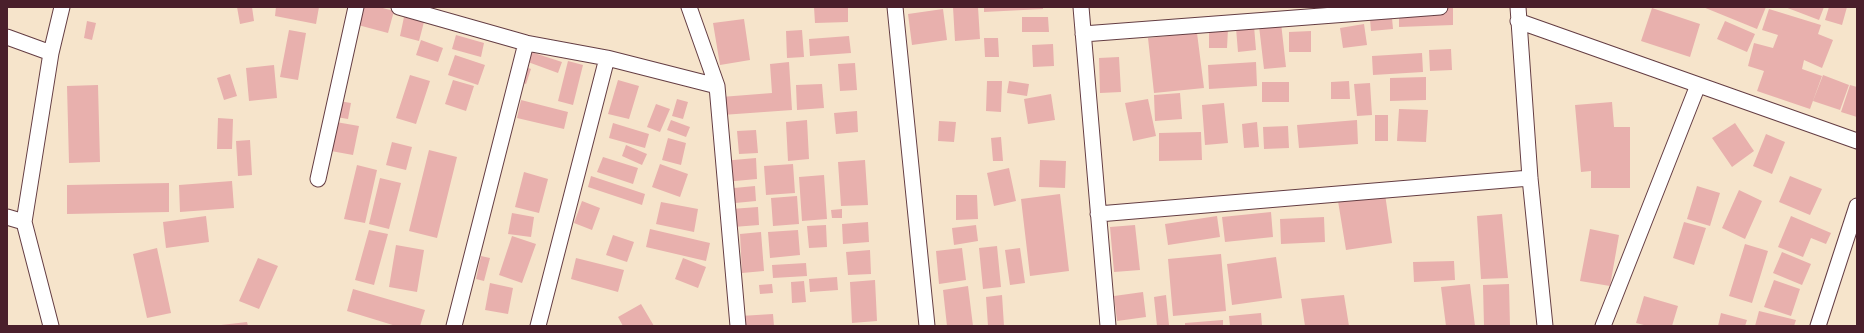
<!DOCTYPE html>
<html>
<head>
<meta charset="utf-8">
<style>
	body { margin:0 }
	#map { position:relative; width:1864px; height:333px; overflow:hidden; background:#f6e4cb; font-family:Caveat,sans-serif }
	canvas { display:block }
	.frame { position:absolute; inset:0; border:8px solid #4a1f2b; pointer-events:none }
</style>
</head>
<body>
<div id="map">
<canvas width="1864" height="333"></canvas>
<div class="frame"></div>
</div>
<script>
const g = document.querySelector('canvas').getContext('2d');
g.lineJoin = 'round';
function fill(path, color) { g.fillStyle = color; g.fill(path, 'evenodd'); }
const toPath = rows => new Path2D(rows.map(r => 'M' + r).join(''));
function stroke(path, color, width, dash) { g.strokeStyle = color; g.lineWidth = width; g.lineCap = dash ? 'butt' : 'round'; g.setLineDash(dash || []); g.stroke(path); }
fill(toPath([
	[237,7,252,7,254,21,240,24],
	[276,7,319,7,316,24,275,16],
	[363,7,379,7,394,11,388,33,358,25],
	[814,7,848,7,848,22,815,23],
	[953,7,978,7,980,39,955,41],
	[984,7,1043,7,1043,9,984,12],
	[1369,7,1391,7,1393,29,1371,31],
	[1399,7,1453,7,1453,25,1399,27],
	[1703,7,1766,7,1757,29],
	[1785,7,1824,7,1819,20],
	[1829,7,1847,7,1842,25,1825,20],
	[1652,8,1700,24,1690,57,1641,41],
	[943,9,947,40,912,45,908,14],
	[1769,9,1821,25,1818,34,1833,40,1822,68,1804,60,1802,69,1822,76,1810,109,1757,91,1764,71,1748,66,1754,43,1773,48,1778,35,1762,30],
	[404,17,424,22,419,41,400,36],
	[1022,17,1048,17,1049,32,1022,32],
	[744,19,750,60,720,65,713,23],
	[87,21,96,23,92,40,84,38],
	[1725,21,1755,34,1747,52,1717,39],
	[1281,23,1286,67,1264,69,1259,26],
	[1364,24,1367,45,1343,48,1340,28],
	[1254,26,1256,50,1238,52,1236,28],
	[1209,29,1228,29,1227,48,1209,48],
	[289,30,306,33,298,80,280,77],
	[802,30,804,57,787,58,786,31],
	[1311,31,1311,52,1289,52,1289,32],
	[1197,33,1204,88,1154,93,1148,38],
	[456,35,484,43,481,57,452,49],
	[849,36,851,53,810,56,809,39],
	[984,38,998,38,999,57,985,57],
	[421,40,443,48,438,62,416,55],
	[1053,44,1054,66,1033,67,1032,45],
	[1451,49,1452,70,1430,71,1429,50],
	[531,52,562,62,558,73,528,62],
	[1422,53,1423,72,1373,75,1372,56],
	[455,55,485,65,478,85,448,75],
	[1119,57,1121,92,1100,93,1099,58],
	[568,61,583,65,573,105,558,101],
	[789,62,792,110,722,115,721,97,772,93,770,64],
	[1256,62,1257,86,1209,89,1208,65],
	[855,63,857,90,840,91,838,64],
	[274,65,277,98,249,101,246,68],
	[523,66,531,69,526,84,518,81],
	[230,74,237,96,224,100,217,78],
	[410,75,430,81,416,124,396,118],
	[1823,75,1849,85,1840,110,1813,101],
	[1426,77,1426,100,1390,101,1390,78],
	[453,80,474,86,466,111,445,104],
	[618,80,639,86,629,119,608,114],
	[987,81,1002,81,1001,112,986,111],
	[1009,81,1029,84,1027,96,1007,93],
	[1349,81,1350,99,1331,99,1331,82],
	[1262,82,1289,82,1289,102,1262,102],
	[1370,83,1372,115,1357,116,1354,84],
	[822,84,824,108,797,110,796,85],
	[98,85,100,162,69,163,67,86],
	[1850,85,1857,87,1857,117,1841,112],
	[1180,93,1182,119,1155,121,1154,95],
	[1051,94,1055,120,1028,124,1024,99],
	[677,99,688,102,683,119,672,116],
	[1148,99,1156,136,1133,141,1125,103],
	[521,100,568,112,564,129,517,118],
	[339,101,351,103,348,119,336,117],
	[1612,102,1614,127,1630,127,1630,188,1591,188,1591,171,1581,172,1575,105],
	[1224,103,1228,143,1205,145,1202,105],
	[656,104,670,109,660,132,647,127],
	[1399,109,1428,110,1426,142,1397,141],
	[857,111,858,132,836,134,834,113],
	[1375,115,1388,115,1388,141,1375,141],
	[218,118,233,119,232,149,217,149],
	[671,120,690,127,686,137,667,130],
	[807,120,809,159,788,161,786,122],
	[1357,120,1358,144,1299,148,1297,125],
	[939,121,956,122,954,142,938,141],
	[336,122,359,126,353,155,331,151],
	[1257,122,1259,147,1244,148,1242,124],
	[613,123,649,134,645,148,609,138],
	[1735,123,1754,151,1732,167,1712,138],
	[1288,126,1289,148,1264,149,1263,127],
	[756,130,758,153,739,154,737,131],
	[1201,132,1202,160,1159,161,1159,133],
	[1766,134,1785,142,1772,174,1753,166],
	[1001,137,1003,161,993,161,991,138],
	[668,138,686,143,681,165,662,160],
	[250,140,252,175,238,176,236,141],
	[392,142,412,147,406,170,386,165],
	[626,145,647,154,642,165,622,156],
	[429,150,457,157,437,238,409,231],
	[603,157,638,168,633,184,597,172],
	[756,158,757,179,724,182,722,161],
	[865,160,868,205,841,206,838,162],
	[1040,160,1066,161,1065,188,1039,187],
	[660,164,688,174,680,197,652,187],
	[793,164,795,193,766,195,764,166],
	[357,165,377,170,365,223,344,219],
	[1009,168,1016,201,994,206,987,173],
	[524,172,548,179,539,213,515,207],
	[824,175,827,219,802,221,799,177],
	[591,176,645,194,642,205,588,187],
	[1790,176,1822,189,1810,215,1779,202],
	[380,178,401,183,389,229,369,224],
	[232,181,234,208,180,212,179,185],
	[169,183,169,212,67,214,67,185],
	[755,186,756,201,735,203,734,188],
	[1697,186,1720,193,1710,226,1687,219],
	[1739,190,1762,201,1745,239,1722,228],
	[1060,194,1069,271,1030,276,1021,199],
	[1385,194,1392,243,1346,250,1338,201],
	[956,195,977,195,978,219,956,220],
	[797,196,799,224,773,226,771,198],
	[582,201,600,208,592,230,574,223],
	[661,202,698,209,694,232,656,224],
	[758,207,759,225,733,227,731,209],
	[842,209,842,218,832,218,831,210],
	[1271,212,1273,237,1225,242,1222,217],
	[512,213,534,217,531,237,508,234],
	[1502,214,1508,278,1481,279,1477,216],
	[206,216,209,242,166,248,163,222],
	[1217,216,1220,237,1168,245,1165,224],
	[1791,216,1831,233,1826,244,1811,238,1803,257,1778,247],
	[1324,217,1325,242,1281,244,1280,219],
	[868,222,869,242,843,244,842,224],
	[1684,222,1706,228,1694,265,1673,258],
	[826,225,827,247,809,248,807,226],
	[976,225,978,241,954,245,952,228],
	[1135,225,1140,270,1114,272,1110,227],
	[650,229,710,243,706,261,646,247],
	[1590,229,1619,235,1610,286,1580,281],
	[369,230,388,234,374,285,355,280],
	[798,230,800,255,770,258,768,232],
	[761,232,764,271,742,273,740,234],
	[613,235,634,242,627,262,606,255],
	[512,236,536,244,522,283,499,275],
	[1745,244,1768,251,1752,303,1729,296],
	[396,245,424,250,417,292,389,287],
	[997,246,1001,287,983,289,979,248],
	[157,248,171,313,147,318,133,254],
	[962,248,966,280,939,284,936,251],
	[1020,248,1025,283,1010,285,1005,250],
	[870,250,871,274,848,275,846,252],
	[1782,252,1811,264,1802,285,1773,273],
	[1221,254,1226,311,1173,316,1168,259],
	[481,256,490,258,484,281,476,279],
	[1276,257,1282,298,1232,305,1227,264],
	[258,258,278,266,259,309,239,301],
	[576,258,624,270,618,292,571,279],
	[683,258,706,267,698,288,675,279],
	[1454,261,1455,280,1414,282,1413,262],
	[806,263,807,276,773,278,772,265],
	[837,277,838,290,810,292,809,279],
	[875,280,877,321,852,323,850,282],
	[1774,280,1800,289,1791,316,1764,307],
	[804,281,806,302,792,303,791,282],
	[490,283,513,288,508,314,485,310],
	[772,284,773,293,760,294,759,285],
	[1470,284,1475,326,1446,326,1441,287],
	[1509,284,1510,326,1484,326,1483,285],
	[968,286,973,326,947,326,943,290],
	[353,289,425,310,420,326,396,326,347,311],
	[1143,292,1146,317,1117,321,1114,296],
	[1002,295,1004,326,988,326,986,297],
	[1166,295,1169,325,1157,326,1154,297],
	[1344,295,1349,326,1305,326,1301,299],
	[1644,296,1678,306,1672,326,1648,326,1636,323],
	[641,304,654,326,623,326,618,317],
	[1759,311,1796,320,1794,326,1755,326],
	[1261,313,1262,326,1230,326,1229,316],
	[1721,313,1747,320,1745,326,1718,326],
	[773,314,774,326,740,326,740,316],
	[1223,320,1223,326,1185,326,1185,323],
	[247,322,248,326,221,326,221,325]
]), '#e8b0ad');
const minor = toPath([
	[399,7,526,43,607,58,717,86],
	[689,7,717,86,738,326],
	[895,7,927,326],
	[1081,7,1108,326],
	[1518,7,1530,178,1545,326],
	[1518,21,1857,141],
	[1083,34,1440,7],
	[7,37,51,53],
	[318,179,356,7],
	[1098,214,1530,178],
	[7,217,24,222],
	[51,326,24,222,51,53,62,7],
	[454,326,526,43],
	[538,326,607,58],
	[1603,326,1698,85],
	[1818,326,1857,206]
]);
stroke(minor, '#643d43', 17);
stroke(minor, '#fff', 15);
</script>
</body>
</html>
